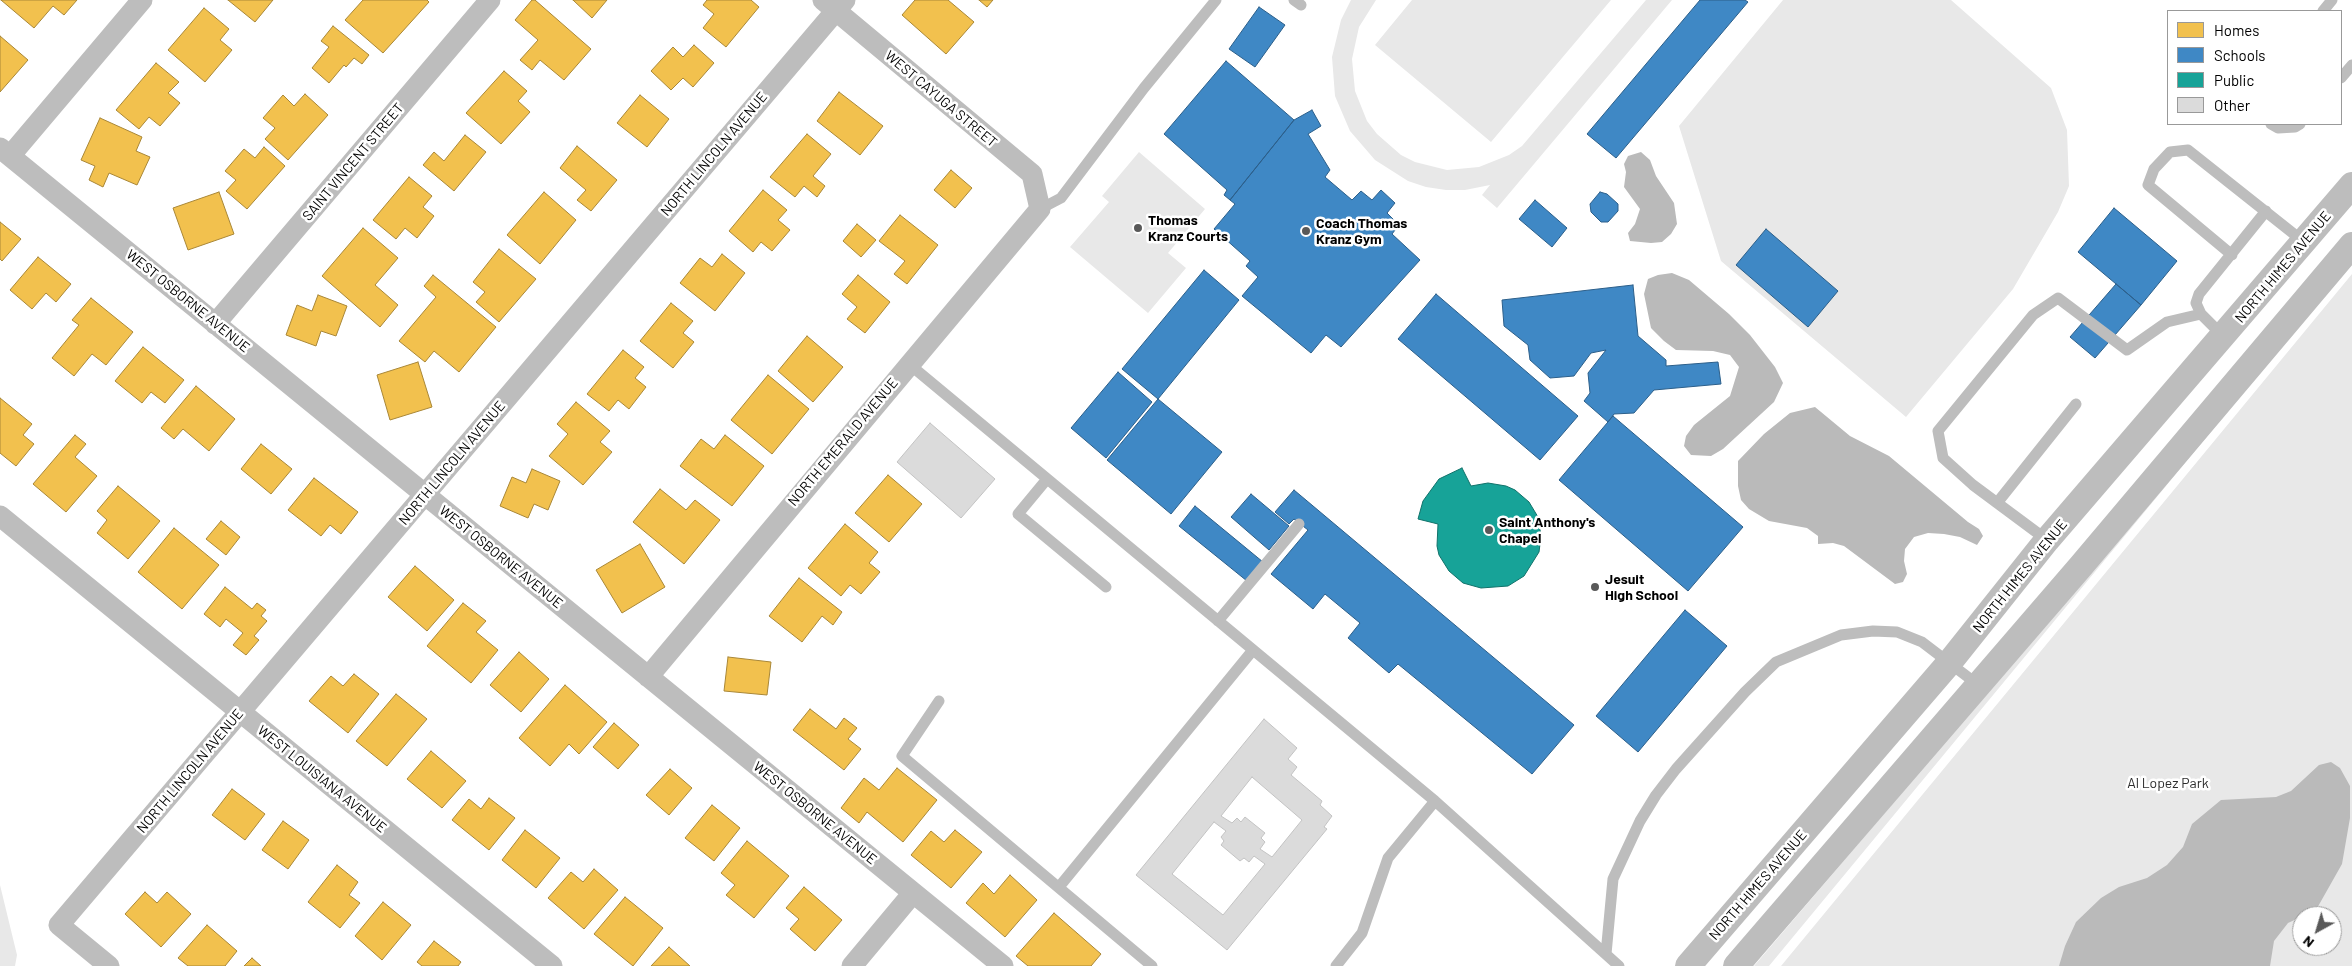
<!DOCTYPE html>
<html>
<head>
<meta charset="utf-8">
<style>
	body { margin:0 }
	#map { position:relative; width:2352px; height:966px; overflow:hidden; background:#fff; font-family:Barlow,sans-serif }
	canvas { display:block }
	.legend { position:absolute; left:2167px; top:10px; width:175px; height:115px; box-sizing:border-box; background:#fff; border:1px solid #999; margin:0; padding:6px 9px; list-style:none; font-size:15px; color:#000 }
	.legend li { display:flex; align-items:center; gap:10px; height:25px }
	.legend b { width:25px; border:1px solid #999 }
	.north { position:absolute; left:2292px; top:906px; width:50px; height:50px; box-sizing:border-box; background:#fff; border:1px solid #999; border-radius:50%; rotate:219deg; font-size:14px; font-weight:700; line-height:20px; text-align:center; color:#000 }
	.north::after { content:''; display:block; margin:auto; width:18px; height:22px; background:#595959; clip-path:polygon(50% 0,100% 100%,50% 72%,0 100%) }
</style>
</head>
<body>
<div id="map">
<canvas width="2352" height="966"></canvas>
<ul class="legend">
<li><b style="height:14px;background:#f2c14e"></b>Homes</li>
<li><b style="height:14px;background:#3f88c5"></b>Schools</li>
<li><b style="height:14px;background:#17a398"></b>Public</li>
<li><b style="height:14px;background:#dbdbdb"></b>Other</li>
</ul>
<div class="north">N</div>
</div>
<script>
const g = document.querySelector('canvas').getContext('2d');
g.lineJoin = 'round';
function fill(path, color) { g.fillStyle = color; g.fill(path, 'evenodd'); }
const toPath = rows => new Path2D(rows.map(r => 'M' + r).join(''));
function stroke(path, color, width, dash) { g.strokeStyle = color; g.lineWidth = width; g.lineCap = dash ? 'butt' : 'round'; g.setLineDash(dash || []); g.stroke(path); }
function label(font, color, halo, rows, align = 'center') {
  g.font = font + ' Barlow,sans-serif'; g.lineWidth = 5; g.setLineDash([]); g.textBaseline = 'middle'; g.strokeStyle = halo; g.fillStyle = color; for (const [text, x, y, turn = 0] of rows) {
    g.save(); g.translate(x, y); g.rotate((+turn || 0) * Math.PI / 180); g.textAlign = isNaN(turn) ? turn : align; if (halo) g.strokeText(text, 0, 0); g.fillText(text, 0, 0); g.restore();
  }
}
fill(toPath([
	[1351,0,1376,0,1359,27,1352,59,1355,91,1367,121,1377,134,1401,155,1415,162,1447,170,1479,167,1509,155,1522,146,1646,0,1672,0,1497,208,1482,195,1490,185,1465,190,1446,190,1426,187,1408,181,1375,160,1350,131,1335,96,1332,57,1341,20],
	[1412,0,1611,0,1491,142,1375,45],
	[1783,0,1951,0,2051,88,2067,130,2069,186,2058,212,2013,289,1906,417,1721,261,1679,126],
	[1139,152,1205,209,1168,253,1186,268,1148,313,1070,247,1109,202,1102,196],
	[2352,274,2352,966,1781,966],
	[2302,916,2332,916,2332,946,2302,946],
	[2228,411,1769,966,1754,966],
	[0,885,17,955,15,966,0,966]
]), '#e8e8e8');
fill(toPath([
	[1641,152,1650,160,1656,176,1674,203,1677,224,1671,234,1662,242,1651,243,1630,241,1628,233,1635,224,1640,209,1624,187,1626,172,1624,164,1628,156],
	[1672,273,1689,280,1729,314,1750,335,1775,367,1783,383,1774,402,1723,449,1711,456,1691,455,1684,446,1686,436,1694,425,1730,396,1739,367,1730,355,1713,351,1676,350,1664,341,1651,328,1644,294,1648,279,1658,275],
	[1815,407,1850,436,1889,456,1968,522,1979,529,1983,536,1977,545,1960,537,1944,534,1928,533,1914,537,1905,549,1904,561,1907,574,1903,582,1895,584,1844,546,1833,543,1818,544,1818,536,1807,528,1769,521,1749,509,1741,500,1738,486,1738,461,1764,434,1790,413],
	[2331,762,2340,768,2350,786,2350,818,2342,864,2316,910,2288,923,2274,941,2270,966,2059,966,2065,946,2076,922,2101,898,2119,887,2147,878,2167,865,2183,847,2192,824,2221,800,2276,797,2291,791,2319,765]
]), '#bababa');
const homes = toPath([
	[1,0,77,0,64,15,53,6,34,28,1,0],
	[228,0,273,0,255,22,228,0],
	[363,0,427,0,429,2,383,53,345,20,363,0],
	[532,0,535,0,591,49,564,80,540,60,532,70,520,60,538,40,515,20,532,0],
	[573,0,607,0,592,18,573,0],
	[707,0,751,0,759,7,726,47,703,28,714,14,703,5,707,0],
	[915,0,948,0,974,22,946,54,902,15,915,0],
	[979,0,993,0,987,7,979,0],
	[204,8,229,29,220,40,232,50,205,82,168,50,204,8],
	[333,26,369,55,362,64,354,58,346,67,344,65,329,83,312,68,329,47,321,41,333,26],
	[0,36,28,60,0,92,0,36],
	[694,45,714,63,693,87,683,78,671,90,651,71,673,47,683,57,694,45],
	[156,63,179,82,168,93,180,103,160,126,149,117,139,129,116,110,156,63],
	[504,71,527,91,518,101,530,112,501,144,466,113,504,71],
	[839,92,883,126,860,155,817,121,839,92],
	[305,94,328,115,288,160,265,139,275,128,263,118,283,95,294,106,305,94],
	[640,95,669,119,647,147,617,123,640,95],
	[100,118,142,137,136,151,150,157,137,185,109,173,103,187,89,180,95,166,81,160,100,118],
	[807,134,831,154,813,176,825,186,817,197,804,186,795,197,770,177,807,134],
	[465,135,486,152,454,191,423,165,434,152,444,161,465,135],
	[577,146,617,180,591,211,577,200,586,190,560,168,577,146],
	[264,147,285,166,247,209,226,191,236,180,225,171,244,149,255,158,264,147],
	[951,170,972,188,955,208,934,190,951,170],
	[409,177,432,196,423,207,434,216,417,238,405,228,396,239,373,220,409,177],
	[763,190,787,210,778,220,790,230,772,251,761,242,753,252,729,231,763,190],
	[219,192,234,234,188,250,173,208,219,192],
	[544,192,576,220,540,264,507,235,544,192],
	[900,215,938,245,907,284,894,274,905,261,879,241,900,215],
	[0,222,21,239,2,261,0,259,0,222],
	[857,224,876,240,861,257,843,241,857,224],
	[363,228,398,258,375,285,398,305,380,327,322,276,363,228],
	[499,249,536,279,499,322,476,302,485,292,473,282,499,249],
	[722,254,745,273,715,311,680,283,700,258,712,267,722,254],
	[38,257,71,284,56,302,46,293,32,309,10,290,38,257],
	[433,275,496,327,459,372,434,351,425,362,399,341,436,297,424,286,433,275],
	[858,275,890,302,865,333,847,319,857,307,842,294,858,275],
	[318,295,347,306,336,336,321,331,316,346,286,335,297,305,312,311,318,295],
	[91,298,133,332,106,365,92,354,74,376,52,358,79,325,72,320,91,298],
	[671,303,693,321,683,333,694,342,673,368,640,341,671,303],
	[807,336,843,367,813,402,778,371,807,336],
	[143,347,184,380,165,403,151,392,142,403,115,381,143,347],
	[623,350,644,367,635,378,646,387,629,409,618,400,609,411,587,394,623,350],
	[418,362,432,407,390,420,377,375,418,362],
	[768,375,809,409,772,454,731,420,768,375],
	[196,386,235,419,209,451,183,429,174,439,161,428,196,386],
	[0,398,32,424,23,435,34,444,16,466,0,453,0,398],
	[576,402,610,431,600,442,612,452,583,485,549,456,568,434,557,424,576,402],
	[75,435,86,444,75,457,97,476,66,512,33,484,75,435],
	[725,435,764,466,732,506,680,466,701,439,714,449,725,435],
	[261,444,292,469,271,494,241,469,261,444],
	[532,469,560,481,548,510,534,504,528,518,500,506,512,477,526,483,532,469],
	[888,475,922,504,889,542,855,513,888,475],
	[314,478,358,512,341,534,330,525,321,536,288,510,314,478],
	[118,486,160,521,128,559,97,533,107,520,97,511,118,486],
	[660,489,686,510,695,500,720,520,684,564,633,522,660,489],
	[221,521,240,537,226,555,206,539,221,521],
	[845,524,878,552,869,563,880,572,861,594,850,585,841,596,808,568,845,524],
	[174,528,219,565,182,609,138,572,174,528],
	[640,544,665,587,622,613,596,570,640,544],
	[415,566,454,600,427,631,388,597,415,566],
	[799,578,842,612,833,625,822,616,802,642,769,616,799,578],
	[225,587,252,609,257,603,266,610,261,616,267,621,254,636,259,640,246,655,233,645,243,633,226,619,220,627,204,614,225,587],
	[463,603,486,621,476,632,498,650,471,683,427,646,463,603],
	[519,652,549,679,521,712,490,685,519,652],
	[728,657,771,662,767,695,724,691,728,657],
	[354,674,379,694,348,733,309,701,331,676,343,686,354,674],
	[565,685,607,722,579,754,569,744,550,766,519,738,565,685],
	[396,694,427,719,387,766,356,741,396,694],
	[810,709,836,729,844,718,857,728,848,739,861,749,844,770,793,730,810,709],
	[614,723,639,745,618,769,593,747,614,723],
	[431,751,466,781,442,808,407,779,431,751],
	[897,768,937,800,903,842,867,812,859,823,841,808,864,778,879,790,897,768],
	[670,769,692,788,669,815,646,795,670,769],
	[232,789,265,814,245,840,212,815,232,789],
	[489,798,515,818,489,850,452,820,469,799,481,809,489,798],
	[712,805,740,828,714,861,685,838,712,805],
	[283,821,309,840,288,869,262,850,283,821],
	[525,830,560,858,536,888,502,860,525,830],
	[955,830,982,852,951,888,911,855,931,831,944,842,955,830],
	[747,841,789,876,754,918,726,895,735,885,721,873,747,841],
	[337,865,358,882,349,895,360,903,340,928,308,902,337,865],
	[594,869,618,890,584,929,548,898,571,872,583,882,594,869],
	[1010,875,1037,900,1005,937,966,903,983,883,994,894,1010,875],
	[804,887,842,920,815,951,790,929,799,919,786,908,804,887],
	[145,892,157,903,167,892,191,914,161,947,125,914,145,892],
	[625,897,663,928,633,966,594,934,625,897],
	[383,902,411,925,382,960,355,936,383,902],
	[1054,913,1101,954,1091,966,1028,966,1016,956,1054,913],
	[207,925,237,951,225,966,188,966,178,958,207,925],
	[434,941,461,962,458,966,422,966,417,962,434,941],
	[669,947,690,966,651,966,669,947],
	[252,958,261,966,244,966,252,958]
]);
fill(homes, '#f2c14e');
stroke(homes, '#a98737', 1);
const schools = toPath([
	[1700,0,1745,0,1748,2,1616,158,1587,134,1700,0],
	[1259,7,1285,25,1255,67,1229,49,1259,7],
	[1226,61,1294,120,1230,200,1224,195,1227,190,1164,134,1226,61],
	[1312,110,1321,126,1308,134,1330,170,1325,177,1352,200,1361,191,1372,200,1381,190,1395,203,1387,213,1399,225,1392,234,1420,260,1341,347,1326,335,1311,353,1242,296,1258,277,1246,266,1250,261,1214,229,1235,204,1230,200,1294,120,1312,110],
	[1600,192,1607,194,1618,204,1618,211,1608,222,1601,222,1591,212,1590,204,1600,192],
	[1535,200,1567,228,1552,247,1519,219,1535,200],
	[2114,208,2177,261,2141,305,2078,252,2114,208],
	[1766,229,1838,291,1808,327,1736,265,1766,229],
	[1204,270,1239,300,1158,399,1122,369,1204,270],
	[2116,284,2141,305,2095,358,2070,337,2116,284],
	[1633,285,1638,336,1666,360,1666,366,1718,362,1721,384,1654,390,1634,413,1614,414,1608,422,1584,401,1590,393,1588,373,1606,350,1591,353,1574,376,1550,378,1530,360,1528,345,1504,326,1502,300,1633,285],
	[1436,294,1578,416,1540,460,1398,339,1436,294],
	[1118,372,1152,402,1106,458,1071,428,1118,372],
	[1158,399,1222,452,1171,514,1107,460,1158,399],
	[1613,416,1743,527,1688,591,1559,480,1613,416],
	[1294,490,1574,725,1532,774,1398,664,1389,673,1348,638,1360,623,1325,594,1313,609,1271,574,1308,530,1294,519,1289,524,1275,512,1294,490],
	[1251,494,1289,526,1269,550,1231,517,1251,494],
	[1195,506,1263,562,1247,581,1179,526,1195,506],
	[1685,610,1727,646,1638,752,1596,716,1685,610]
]);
fill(schools, '#3f88c5');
stroke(schools, '#2c5f8a', 1);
const public = toPath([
	[1462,468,1471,486,1488,483,1506,486,1515,490,1529,502,1538,517,1541,536,1539,552,1524,576,1508,586,1481,588,1463,583,1449,571,1439,555,1437,546,1438,524,1418,519,1423,501,1439,479,1462,468]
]);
fill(public, '#17a398');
stroke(public, '#10726a', 1);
const building = toPath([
	[930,423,995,479,961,518,897,462,930,423],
	[1264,719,1297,748,1288,759,1297,767,1291,775,1322,801,1320,805,1332,816,1324,827,1327,829,1227,950,1136,875,1264,719],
	[1252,777,1302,820,1272,857,1260,849,1265,842,1261,838,1265,833,1245,817,1241,822,1237,818,1232,823,1221,816,1252,777],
	[1214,822,1226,831,1221,837,1224,841,1221,845,1240,861,1244,858,1249,862,1254,856,1265,864,1223,915,1172,874,1214,822]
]);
fill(building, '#dbdbdb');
stroke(building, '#c3c3c3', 1);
stroke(toPath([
	[1294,0,1301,5],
	[2323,11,2332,0],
	[2341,78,2352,65],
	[2271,124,2278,128,2295,127,2300,124],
	[1040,209,1061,198,1144,88,1216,0],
	[2232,255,2148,185,2154,169,2170,152,2188,150,2304,242],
	[2223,336,2201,314,2196,303,2199,294,2266,211],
	[909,364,1435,801,1619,966],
	[1047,479,1018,514,1106,587],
	[1997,503,2076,404],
	[2047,540,1973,485,1943,458,1938,431,2033,315,2058,298,2127,350,2167,322,2201,314],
	[1218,621,1299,524],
	[939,701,902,756,1152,966],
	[1059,887,1253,650],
	[1606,954,1613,879,1640,821,1656,795,1676,769,1745,692,1776,662,1841,635,1873,631,1897,632,1922,642,1977,684],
	[1336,966,1362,933,1388,858,1435,801]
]), '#bdbdbd', 11);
stroke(toPath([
	[0,148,1003,966],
	[10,156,142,0],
	[215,324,490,0],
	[0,516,552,966],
	[648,677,1040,209,1032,174,823,0],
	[109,966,59,925,845,0],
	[852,966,913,893]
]), '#bdbdbd', 21);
stroke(toPath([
	[1688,966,1949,663,2047,540,2352,185],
	[1736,966,2081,566,2352,245]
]), '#bdbdbd', 26);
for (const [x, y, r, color] of [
	[1138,228,5,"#595959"],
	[1306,231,5,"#595959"],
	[1489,530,5,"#595959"],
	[1595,587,5,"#595959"]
]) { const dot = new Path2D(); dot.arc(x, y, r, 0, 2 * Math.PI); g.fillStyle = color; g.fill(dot); stroke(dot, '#fff', 2); }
label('14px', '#000', '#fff', [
	["WEST CAYUGA STREET",941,99,40],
	["NORTH LINCOLN AVENUE",714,154,-50],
	["SAINT VINCENT STREET",353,162,-50],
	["NORTH HIMES AVENUE",2283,267,-50],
	["WEST OSBORNE AVENUE",188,301,39],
	["NORTH EMERALD AVENUE",843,442,-50],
	["NORTH LINCOLN AVENUE",452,463,-50],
	["WEST OSBORNE AVENUE",501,557,39],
	["NORTH HIMES AVENUE",2020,576,-51],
	["NORTH LINCOLN AVENUE",190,771,-50],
	["WEST LOUISIANA AVENUE",322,779,39],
	["WEST OSBORNE AVENUE",815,813,39],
	["NORTH HIMES AVENUE",1758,885,-49]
]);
label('bold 14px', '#000', '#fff', [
	["Thomas",1148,220],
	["Kranz Courts",1148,236],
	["Coach Thomas",1316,223],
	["Kranz Gym",1316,239],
	["Saint Anthony's",1499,522],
	["Chapel",1499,538],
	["Jesuit",1605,579],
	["High School",1605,595]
], 'left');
label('14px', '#2c2c2c', '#fff', [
	["Al Lopez Park",2168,783]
]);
</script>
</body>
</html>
